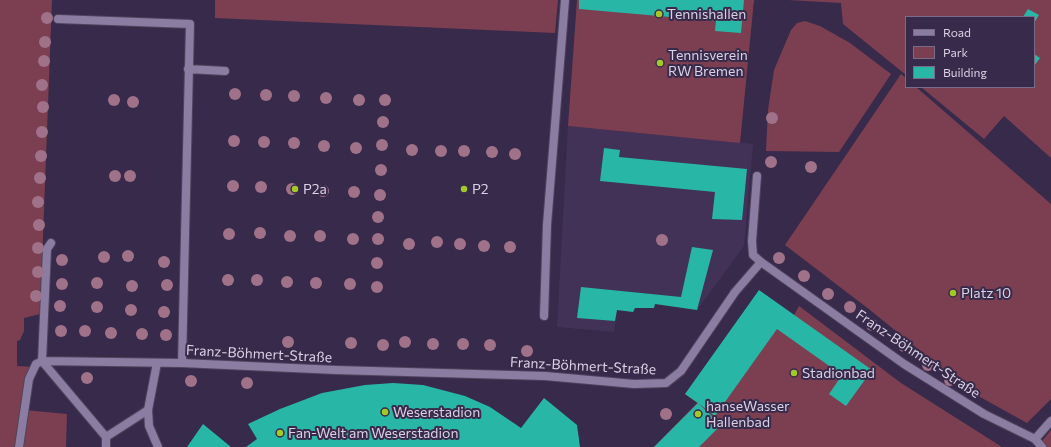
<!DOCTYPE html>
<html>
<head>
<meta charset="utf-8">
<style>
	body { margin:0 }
	#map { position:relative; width:1051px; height:447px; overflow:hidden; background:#382a4a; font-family:Commissioner,sans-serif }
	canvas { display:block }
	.legend { position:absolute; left:905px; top:16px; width:130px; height:72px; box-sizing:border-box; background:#382a4a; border:1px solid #786d88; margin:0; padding:5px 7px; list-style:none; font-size:12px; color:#d9d1e5 }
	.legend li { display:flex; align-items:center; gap:8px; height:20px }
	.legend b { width:20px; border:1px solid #786d88 }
</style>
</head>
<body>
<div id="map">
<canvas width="1051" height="447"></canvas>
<ul class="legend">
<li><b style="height:5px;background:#8b7da2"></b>Road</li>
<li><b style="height:11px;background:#7c3f51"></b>Park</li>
<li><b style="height:11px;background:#28b7a6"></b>Building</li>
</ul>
</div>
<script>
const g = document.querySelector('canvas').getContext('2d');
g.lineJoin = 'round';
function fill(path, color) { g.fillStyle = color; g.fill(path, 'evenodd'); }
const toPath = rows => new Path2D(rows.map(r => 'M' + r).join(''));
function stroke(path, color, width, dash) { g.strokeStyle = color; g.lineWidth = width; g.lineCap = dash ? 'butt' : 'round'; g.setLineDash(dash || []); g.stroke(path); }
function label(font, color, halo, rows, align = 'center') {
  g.font = font + ' Commissioner,sans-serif'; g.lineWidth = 4; g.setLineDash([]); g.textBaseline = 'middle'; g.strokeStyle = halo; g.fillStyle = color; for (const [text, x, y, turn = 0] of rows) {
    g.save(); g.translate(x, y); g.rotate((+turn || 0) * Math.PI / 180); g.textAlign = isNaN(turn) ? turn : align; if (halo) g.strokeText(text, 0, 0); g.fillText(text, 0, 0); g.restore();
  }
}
fill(toPath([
	[568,126,753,144,744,246,697,310,656,304,654,308,635,308,633,312,617,310,614,332,557,327]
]), '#433258');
fill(toPath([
	[0,0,52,0,40,314,24,318,24,331,20,340,17,341,17,366,34,367,24,410,67,414,66,447,0,447],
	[215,0,558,0,555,33,215,18],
	[577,0,754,0,740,143,568,126],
	[788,0,1051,0,1051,158,1004,116,984,139,921,87,1034,87,1034,17,906,17,906,75,843,24,841,3],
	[805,21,820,26,850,43,891,74,839,152,766,151,768,110,774,70,791,30,797,23],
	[901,74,906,78,906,87,916,87,1051,204,1051,399,1027,423,971,392,870,310,785,245],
	[799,306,901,383,1002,447,654,447,697,403,685,394,794,315],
	[1051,430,1051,447,1038,447,1038,446]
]), '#7c3f51');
fill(toPath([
	[579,0,744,0,741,33,715,31,716,21,579,9],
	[1028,9,1039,15,1034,23,1034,17,1023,17],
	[1034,54,1040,58,1034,66],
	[604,148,620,150,619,157,747,169,742,220,712,219,715,192,600,181],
	[692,247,713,250,697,310,655,304,654,308,635,308,633,312,617,310,615,321,577,318,581,287,681,297],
	[759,290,872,370,846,406,829,394,842,375,777,329,715,416,698,403,721,425,699,447,654,447,698,403,685,394],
	[393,383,423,385,465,396,490,407,521,428,544,398,577,425,580,447,246,447,257,439,248,424,280,409,322,393,365,385],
	[203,424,231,447,187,447]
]), '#28b7a6');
const lane = toPath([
	[58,19,190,24,182,363],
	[188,69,225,71],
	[757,176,752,241,753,255,761,262],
	[544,316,547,225,565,0],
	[42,361,47,249,51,243],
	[157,363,148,410,149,426,158,447],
	[1035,439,1042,447]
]);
const street = toPath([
	[42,361,106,437,106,447],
	[106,437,148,410],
	[19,447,29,379,36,364,42,361,182,363,336,370,545,376,634,384,666,383,681,371,735,292,761,262,904,364,984,414,1035,439,1051,421]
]);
stroke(lane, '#4f445e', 10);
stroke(street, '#4f445e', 10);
stroke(lane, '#8b7da2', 8);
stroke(street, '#8b7da2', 8);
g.fillStyle = '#a0728a';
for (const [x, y] of [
	[47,18],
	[45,42],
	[44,61],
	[42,85],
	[235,94],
	[266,95],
	[294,96],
	[326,98],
	[114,100],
	[359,100],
	[385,100],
	[133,102],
	[43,107],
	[772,118],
	[383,122],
	[42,132],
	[234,141],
	[264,142],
	[294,143],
	[382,145],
	[324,146],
	[356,148],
	[412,150],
	[441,151],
	[464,151],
	[492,152],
	[515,154],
	[41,156],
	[771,162],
	[811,167],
	[381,170],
	[115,176],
	[130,176],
	[40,178],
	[233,186],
	[261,187],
	[292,189],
	[323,191],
	[354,192],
	[380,195],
	[38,202],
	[378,217],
	[39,225],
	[260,233],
	[229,234],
	[290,236],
	[320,236],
	[353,239],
	[378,239],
	[662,240],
	[437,242],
	[409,244],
	[460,244],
	[484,246],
	[510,247],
	[38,248],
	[128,256],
	[104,257],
	[779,258],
	[62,260],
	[164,262],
	[377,263],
	[38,272],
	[804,276],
	[228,280],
	[257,280],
	[287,282],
	[97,283],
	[316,283],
	[62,284],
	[350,284],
	[167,285],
	[132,286],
	[377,287],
	[828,294],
	[36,296],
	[60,306],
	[97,307],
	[850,307],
	[131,310],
	[164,312],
	[872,325],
	[61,331],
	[85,331],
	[111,333],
	[142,334],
	[166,335],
	[288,342],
	[405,342],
	[351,343],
	[433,344],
	[463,344],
	[383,345],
	[490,345],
	[904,346],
	[527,351],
	[928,365],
	[87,378],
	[950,380],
	[191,381],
	[247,383],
	[666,414]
]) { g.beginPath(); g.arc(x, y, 6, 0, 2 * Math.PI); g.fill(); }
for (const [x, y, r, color] of [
	[659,14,4,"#a3c926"],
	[660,63,4,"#a3c926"],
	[295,189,4,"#a3c926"],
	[464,189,4,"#a3c926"],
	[953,293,4,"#a3c926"],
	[794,373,4,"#a3c926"],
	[385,412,4,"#a3c926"],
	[698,414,4,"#a3c926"],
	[280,433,4,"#a3c926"]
]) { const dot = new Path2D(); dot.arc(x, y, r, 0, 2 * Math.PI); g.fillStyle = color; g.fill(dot); stroke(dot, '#382a4a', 1.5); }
label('14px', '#d9d1e5', '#382a4a', [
	["Tennishallen",667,14],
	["Tennisverein",668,55],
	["RW Bremen",668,71],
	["P2a",303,189],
	["P2",472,189],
	["Platz 10",961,293],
	["Stadionbad",802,373],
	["hanseWasser",706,406],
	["Hallenbad",706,422],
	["Weserstadion",393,412],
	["Fan-Welt am Weserstadion",288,433]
], 'left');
label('14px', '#d9d1e5', '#382a4a', [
	["Franz-Böhmert-Straße",259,354,3],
	["Franz-Böhmert-Straße",918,354,34],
	["Franz-Böhmert-Straße",583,366,3]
]);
</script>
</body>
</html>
